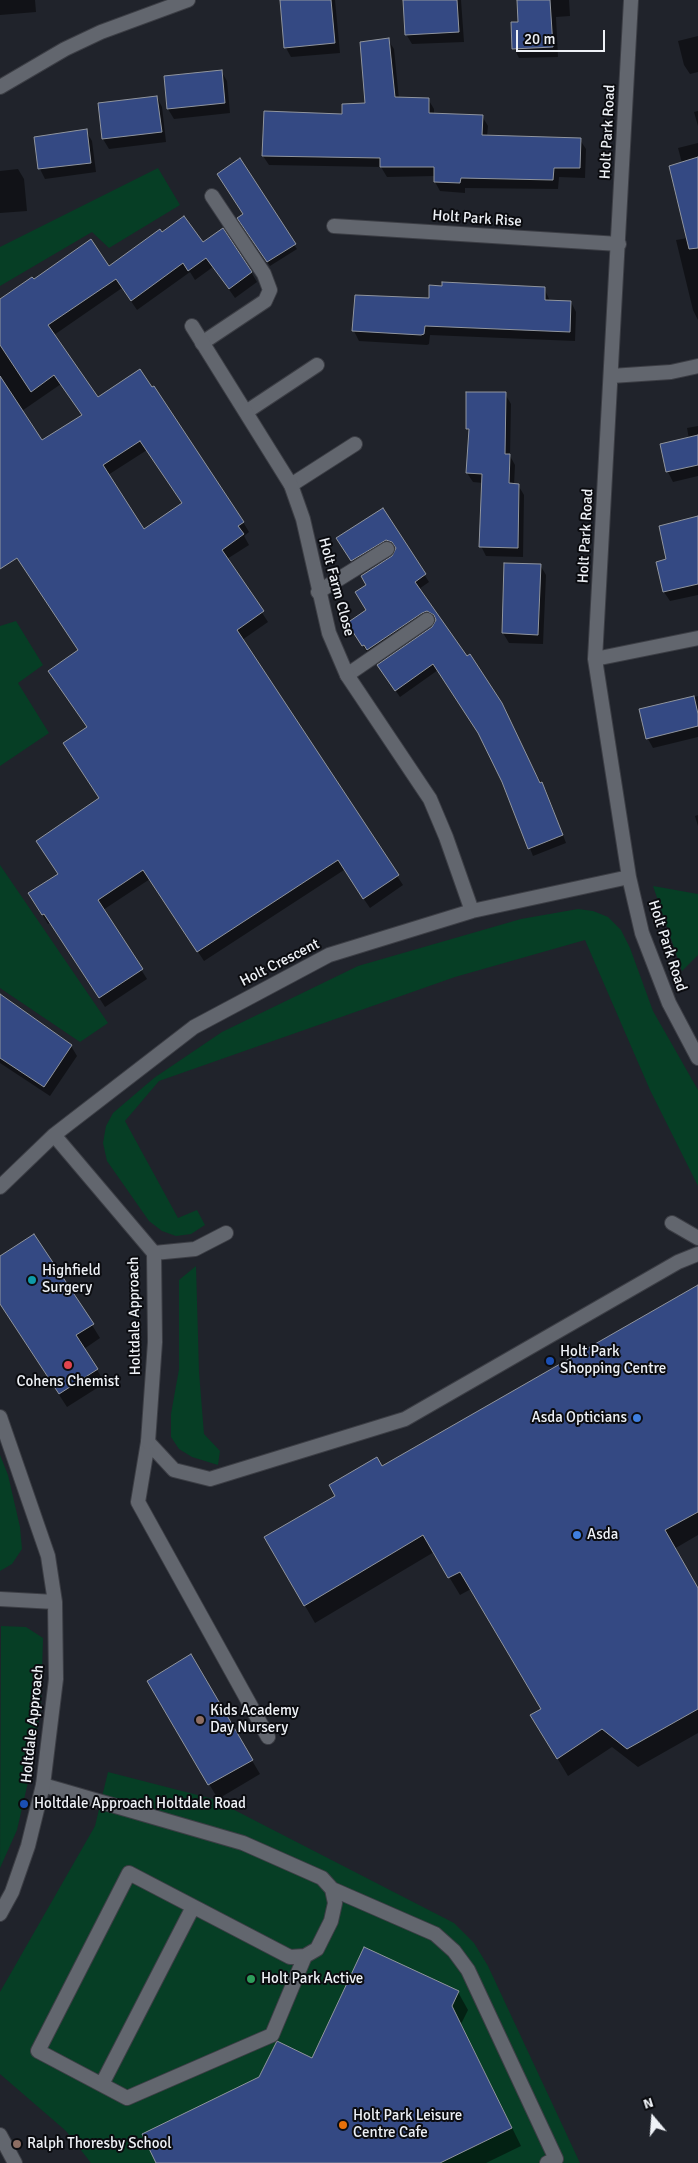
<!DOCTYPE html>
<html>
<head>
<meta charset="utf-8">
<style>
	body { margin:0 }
	#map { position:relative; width:698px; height:2163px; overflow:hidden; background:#20232b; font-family:Signika,sans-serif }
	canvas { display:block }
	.north { position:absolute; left:628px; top:2093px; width:50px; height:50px; -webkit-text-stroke:4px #0b0c10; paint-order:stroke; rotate:342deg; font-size:14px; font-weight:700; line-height:20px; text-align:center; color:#eef1f6 }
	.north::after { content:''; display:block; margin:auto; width:18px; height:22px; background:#eef1f6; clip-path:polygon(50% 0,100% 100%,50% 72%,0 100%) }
	.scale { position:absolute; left:516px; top:30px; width:89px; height:22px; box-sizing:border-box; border:2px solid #eef1f6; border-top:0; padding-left:6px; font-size:15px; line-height:18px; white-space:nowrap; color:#eef1f6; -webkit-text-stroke:4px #0b0c10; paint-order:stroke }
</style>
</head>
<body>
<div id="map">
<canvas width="698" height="2163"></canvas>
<div class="north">N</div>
<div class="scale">20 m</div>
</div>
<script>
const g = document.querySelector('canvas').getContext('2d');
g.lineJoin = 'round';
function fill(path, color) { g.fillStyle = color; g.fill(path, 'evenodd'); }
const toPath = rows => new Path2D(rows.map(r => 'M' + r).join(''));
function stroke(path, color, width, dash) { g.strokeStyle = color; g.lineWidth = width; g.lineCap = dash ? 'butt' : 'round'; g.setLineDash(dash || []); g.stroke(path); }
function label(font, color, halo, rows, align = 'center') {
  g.font = font + ' Signika,sans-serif'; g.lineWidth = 4; g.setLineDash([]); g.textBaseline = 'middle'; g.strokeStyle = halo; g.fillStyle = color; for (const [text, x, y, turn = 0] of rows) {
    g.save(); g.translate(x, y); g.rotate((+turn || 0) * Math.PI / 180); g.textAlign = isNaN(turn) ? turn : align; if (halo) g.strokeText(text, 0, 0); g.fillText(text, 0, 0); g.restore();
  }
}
fill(toPath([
	[158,168,180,205,109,248,92,232,0,286,0,247],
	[16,621,43,665,18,683,49,733,0,766,0,626],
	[0,865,108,1023,80,1042,0,988],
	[653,886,698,894,698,955,682,971],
	[578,909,593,911,608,917,621,930,630,948,653,1011,698,1090,698,1186,650,1090,585,940,455,977,159,1081,125,1121,178,1218,197,1210,205,1225,191,1234,176,1236,162,1231,149,1221,107,1161,103,1143,106,1126,113,1113,154,1078,222,1032,358,966,521,919],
	[196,1266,199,1372,204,1434,220,1451,218,1465,192,1457,179,1449,171,1437,171,1414,179,1369,179,1280],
	[0,1455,8,1475,20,1527,22,1549,12,1564,0,1571],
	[1,1626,26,1627,43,1638,41,1707,28,1782,17,1830,0,1868],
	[108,1772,213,1799,454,1923,474,1943,488,1966,580,2163,91,2163,66,2131,0,2074,0,1992,95,1826]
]), '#063e25');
fill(toPath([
	[0,0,35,0,36,12,0,15],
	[281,0,335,0,340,53,291,57,286,48],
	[404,0,461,0,464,42,412,44,406,34],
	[518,0,569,0,570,16,556,17,558,57,519,58,514,48,520,23],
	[698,36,698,72,690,74,684,65,678,41],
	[388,40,394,49,399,99,428,99,434,109,434,114,482,116,488,126,487,136,580,140,586,149,585,178,559,177,558,189,465,188,465,193,440,191,435,182,435,176,387,177,381,167,269,165,263,156,367,104],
	[221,71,227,81,230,113,174,119,168,109,165,77],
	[157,97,162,107,166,142,109,149,103,139,99,104],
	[698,111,698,126,694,112],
	[86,131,92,141,96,172,45,179,40,169,36,138],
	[698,143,698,320,693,310,676,240,688,238,682,163,678,148],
	[18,169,24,179,27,211,0,213,0,171],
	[244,214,294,245,297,249,270,266,241,223],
	[162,233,203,244,251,272,257,282,235,298,213,267,195,280,190,272,137,310,122,288,54,335,98,398,243,522,249,532,244,536,249,545,227,559,268,622,242,640,403,885,370,908,344,870,204,961,150,879,103,910,147,979,105,1007,51,923,48,924,35,903,59,875,100,799,88,728,55,681,79,651,0,533,0,469,83,416,61,384,0,426,0,301,34,281,108,268],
	[147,450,183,504,144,531,108,475],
	[544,288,550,301,571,302,576,312,575,341,430,335,429,344,427,345,359,341,354,331,430,299],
	[505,394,511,404,510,456,515,465,514,485,518,485,524,495,523,557,486,556,481,546,483,483,473,482,467,473,470,433,467,429],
	[698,426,698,476,673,482,668,472,661,445,689,439,687,428],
	[383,509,429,582,419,589,546,790,566,843,533,856,503,781,481,736,438,670,400,697,383,672,433,628,437,619,426,620,372,657,369,651,367,652,353,630,368,611,368,585,393,557,397,549,391,547,356,568,342,545],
	[698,518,698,595,670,601,664,592,668,560],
	[506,564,540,565,546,575,543,644,509,643,503,633],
	[698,696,698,737,653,748,648,739,641,710],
	[698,815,698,826,695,816],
	[0,996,71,1046,77,1056,50,1096,0,1063],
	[0,1257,92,1325,100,1338,84,1349,105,1383,67,1407,0,1304],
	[698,1289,698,1535,674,1549,698,1590,698,1733,638,1767,612,1747,568,1776,532,1716,542,1710,471,1589,460,1595,434,1552,315,1623,265,1537,337,1496,382,1467],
	[190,1656,260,1774,218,1799,148,1681],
	[458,1992,468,2010,461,2024,521,2146,486,2163,158,2163,312,2060]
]), '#0007');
const building = toPath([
	[280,0,331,0,335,43,284,48,280,0],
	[403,0,457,0,459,32,405,35,403,0],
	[517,0,550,0,553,47,512,49,511,22,518,22,517,0],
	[389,38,395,97,429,98,429,113,483,115,482,135,581,138,580,168,554,168,553,180,461,178,460,183,434,182,434,167,380,167,380,158,262,156,264,111,342,114,342,104,365,103,360,42,389,38],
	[222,70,225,103,167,109,164,76,222,70],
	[157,96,162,132,102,139,98,103,157,96],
	[87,129,91,163,38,169,34,137,87,129],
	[698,157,698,248,689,249,669,166,698,157],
	[240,158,296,244,267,262,237,218,243,214,217,174,240,158],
	[184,216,203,242,223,228,252,272,229,289,206,258,188,271,183,263,131,301,116,279,48,325,98,397,140,369,152,387,154,386,244,522,238,526,244,534,222,550,264,611,237,630,399,875,363,899,338,860,197,952,143,870,98,900,143,969,99,998,44,914,42,915,28,893,58,874,36,841,99,798,63,743,87,727,48,671,78,650,17,558,0,569,0,376,42,440,82,415,54,375,31,392,0,345,0,299,32,277,34,279,91,239,109,266,160,229,162,232,184,216],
	[140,441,182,503,144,529,103,465,140,441],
	[442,282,545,287,545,300,571,301,570,332,425,326,424,334,421,335,352,331,355,295,429,298,429,285,442,286,442,282],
	[466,392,506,392,505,454,510,454,509,483,519,484,518,548,479,547,482,474,466,473,469,429,466,429,466,392],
	[698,435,698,465,666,472,660,444,698,435],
	[383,508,426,574,415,582,467,656,470,654,502,703,540,783,542,782,563,835,528,849,502,782,478,733,433,664,395,691,377,665,432,627,436,620,434,615,427,611,422,613,367,650,364,645,362,646,347,623,366,610,355,592,366,585,361,576,392,556,396,548,392,542,386,540,351,561,336,538,383,508],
	[698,516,698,584,663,592,656,562,666,559,659,526,698,516],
	[504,563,541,564,538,635,502,633,504,563],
	[694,696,698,714,698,726,646,739,639,709,694,696],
	[0,994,72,1045,44,1087,0,1058,0,994],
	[34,1234,94,1324,76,1335,98,1369,59,1394,0,1304,0,1256,34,1234],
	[698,1285,698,1512,665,1530,698,1588,698,1709,627,1749,602,1729,557,1759,530,1715,541,1709,460,1572,448,1578,423,1535,304,1606,264,1537,335,1496,329,1485,377,1457,382,1466,698,1285],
	[191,1654,253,1760,208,1785,147,1681,191,1654],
	[364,1947,459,1991,452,2006,512,2128,440,2163,156,2163,142,2134,259,2077,277,2041,312,2058,364,1947]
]);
fill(building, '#344983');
stroke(building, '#90959e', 1);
const service = toPath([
	[202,343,265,301,270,290,264,274,212,196],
	[246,412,317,365],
	[291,485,355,444],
	[318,592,387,549],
	[347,675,427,620],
	[672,1223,698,1238],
	[154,1253,195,1249,226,1233],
	[148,1442,174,1470,210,1479,405,1419,678,1262,698,1254],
	[148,1442,138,1502,268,1737],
	[43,1785,243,1843,322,1878,332,1889,335,1903,331,1921,317,1949,305,1956,290,1957,129,1873,38,2051,127,2098,272,2035,305,1956],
	[332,1889,435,1934,454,1951,468,1970,556,2159,547,2163],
	[102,2084,193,1907],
	[0,2135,15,2163]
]);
const minor = toPath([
	[631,0,595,659,629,877,642,933,669,1003,698,1058],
	[0,87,65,49,101,32,188,0],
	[334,226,619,244],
	[192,326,291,485,303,519,329,633,347,675,430,799,446,837,472,911],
	[611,376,671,372,698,366],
	[595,659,698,638],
	[54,1135,154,1253,155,1342,148,1442],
	[0,1187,54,1135,194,1027,329,955,472,911,629,877],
	[0,1417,48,1556,55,1602,56,1679,43,1785,28,1846,12,1892,0,1914],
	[0,1599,55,1602]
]);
stroke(service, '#3c3e45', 16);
stroke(minor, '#3c3e45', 16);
stroke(service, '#62666e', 14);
stroke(minor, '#62666e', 14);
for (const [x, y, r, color] of [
	[32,1280,5,"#0f9aa8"],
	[550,1361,5,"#1a4fb4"],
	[68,1365,5,"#e0444e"],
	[637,1418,5,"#3f7fe0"],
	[577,1535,5,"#3f7fe0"],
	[200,1720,5,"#8d6e63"],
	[24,1804,5,"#1a4fb4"],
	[251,1979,5,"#2e9e5b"],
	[343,2125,5,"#e8710a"],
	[17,2144,5,"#8d6e63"]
]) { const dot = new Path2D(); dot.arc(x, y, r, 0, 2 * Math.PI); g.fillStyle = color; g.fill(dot); stroke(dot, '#0b0c10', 2); }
label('15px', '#eef1f6', '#0b0c10', [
	["Holt Park Road",608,132,-87],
	["Holt Park Rise",477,219,4],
	["Holt Park Road",586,536,-87],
	["Holt Farm Close",336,587,75],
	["Holt Park Road",667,946,72],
	["Holt Crescent",280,963,-27],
	["Holtdale Approach",135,1316,-91],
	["Holtdale Approach",33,1724,-84]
]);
label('15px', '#eef1f6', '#0b0c10', [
	["Highfield",42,1271],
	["Surgery",42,1288],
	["Holt Park",560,1352],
	["Shopping Centre",560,1369],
	["Cohens Chemist",68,1382,"center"],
	["Asda Opticians",627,1418,"right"],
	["Asda",587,1535],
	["Kids Academy",210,1711],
	["Day Nursery",210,1728],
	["Holtdale Approach Holtdale Road",34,1804],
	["Holt Park Active",261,1979],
	["Holt Park Leisure",353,2116],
	["Centre Cafe",353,2133],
	["Ralph Thoresby School",27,2144]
], 'left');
</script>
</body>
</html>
